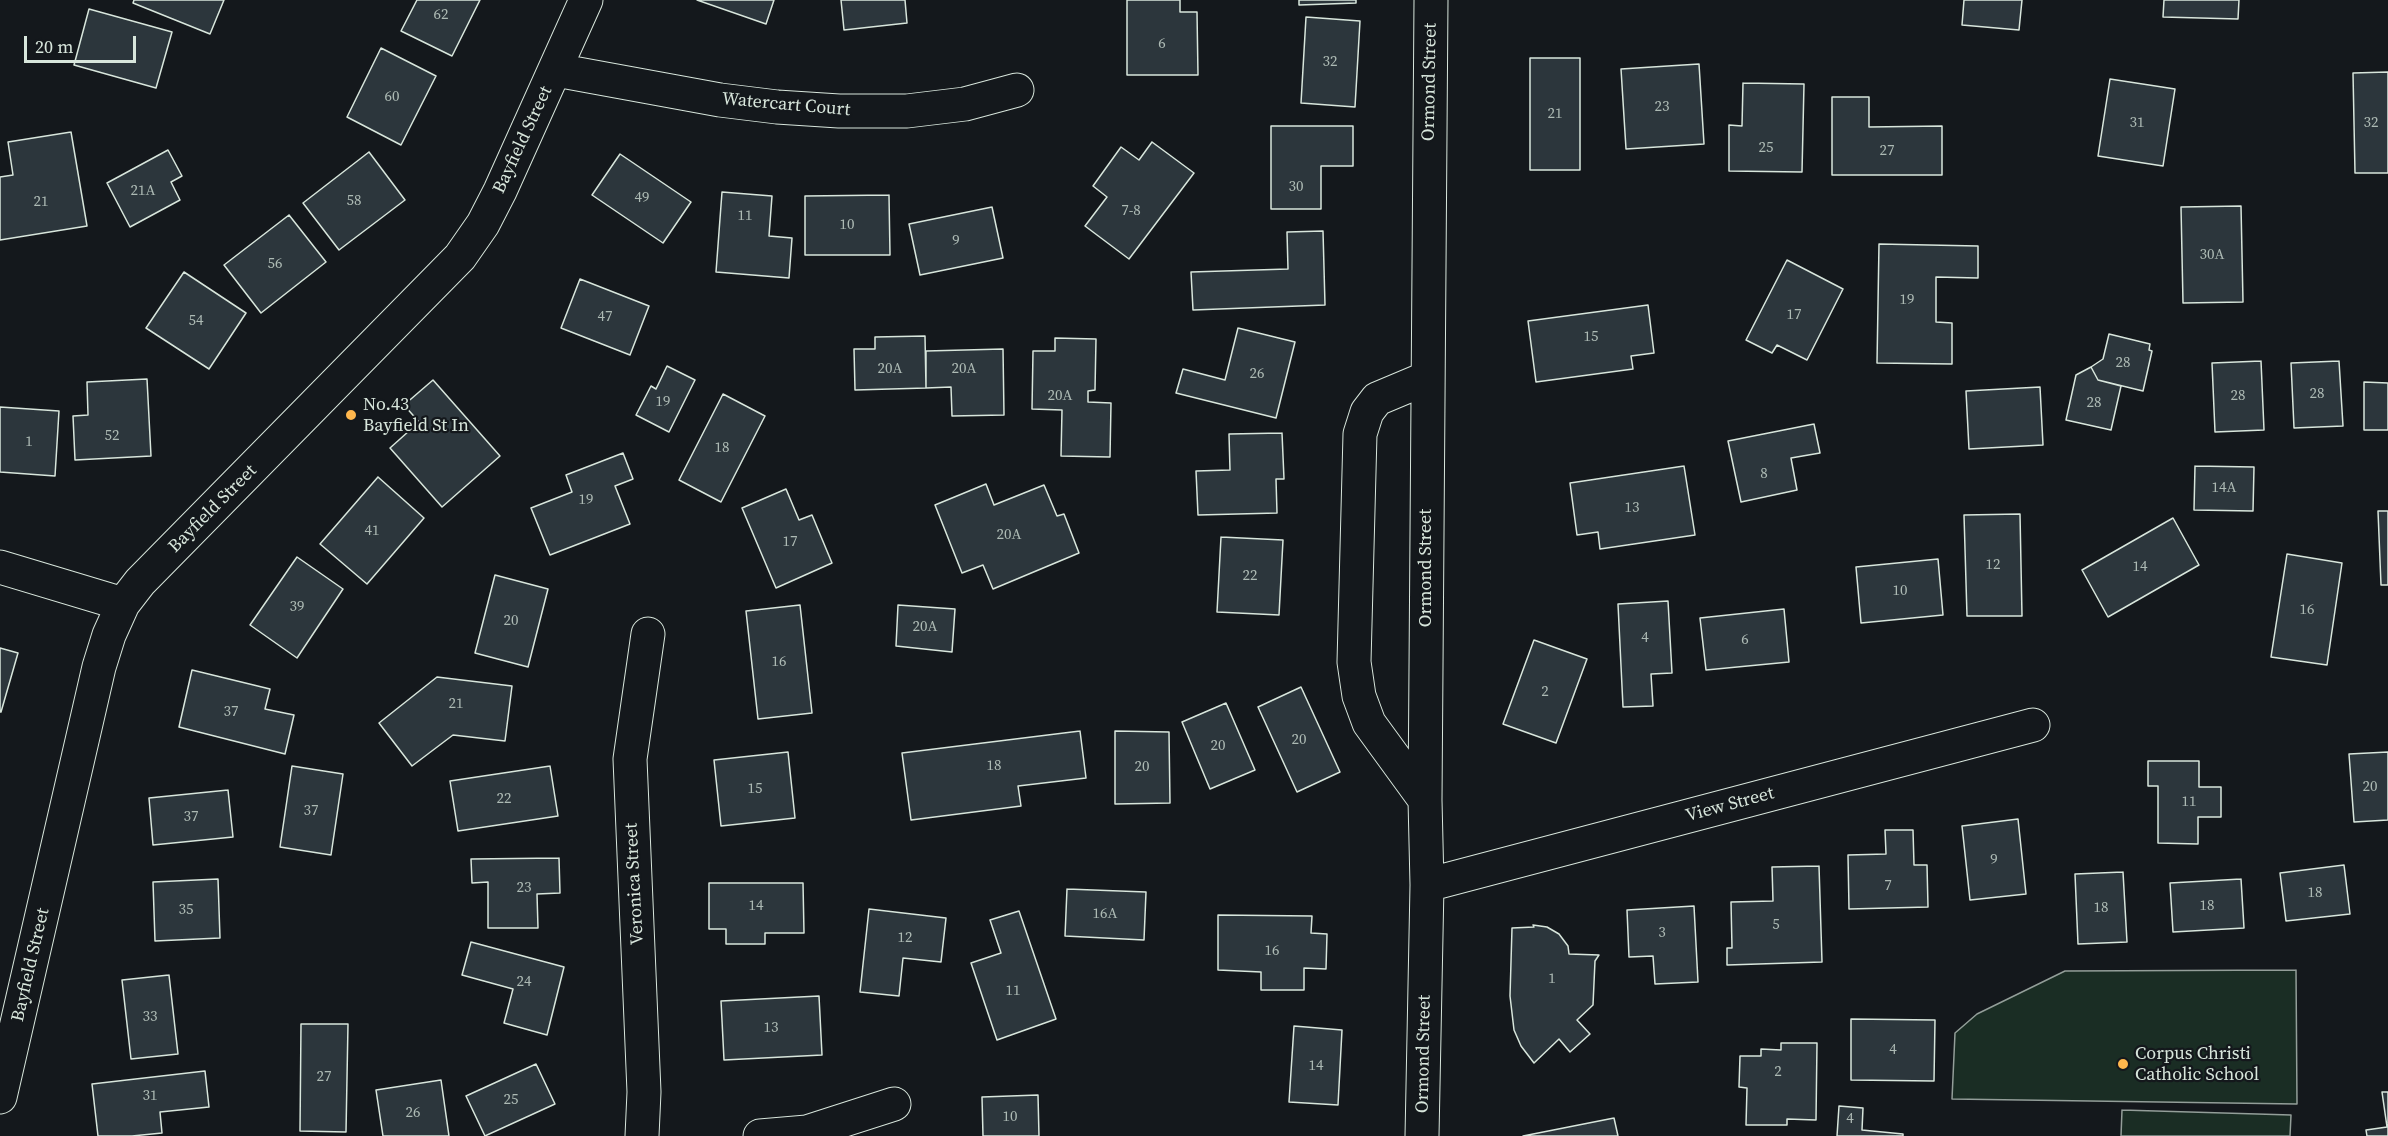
<!DOCTYPE html>
<html>
<head>
<meta charset="utf-8">
<style>
	body { margin:0 }
	#map { position:relative; width:2388px; height:1136px; overflow:hidden; background:#14181c; font-family:"Source Serif 4",serif }
	canvas { display:block }
	.scale { position:absolute; left:24px; top:36px; width:112px; height:27px; box-sizing:border-box; border:3px solid #d8e6dc; border-top:0; padding-left:8px; font-size:18px; line-height:21px; white-space:nowrap; color:#d8e6dc; -webkit-text-stroke:4px #14181c; paint-order:stroke }
</style>
</head>
<body>
<div id="map">
<canvas width="2388" height="1136"></canvas>
<div class="scale">20 m</div>
</div>
<script>
const g = document.querySelector('canvas').getContext('2d');
g.lineJoin = 'round';
function fill(path, color) { g.fillStyle = color; g.fill(path, 'evenodd'); }
const toPath = rows => new Path2D(rows.map(r => 'M' + r).join(''));
function stroke(path, color, width, dash) { g.strokeStyle = color; g.lineWidth = width; g.lineCap = dash ? 'butt' : 'round'; g.setLineDash(dash || []); g.stroke(path); }
function label(font, color, halo, rows, align = 'center') {
  g.font = font + ' "Source Serif 4",serif'; g.lineWidth = 4.5; g.setLineDash([]); g.textBaseline = 'middle'; g.strokeStyle = halo; g.fillStyle = color; for (const [text, x, y, turn = 0] of rows) {
    g.save(); g.translate(x, y); g.rotate((+turn || 0) * Math.PI / 180); g.textAlign = isNaN(turn) ? turn : align; if (halo) g.strokeText(text, 0, 0); g.fillText(text, 0, 0); g.restore();
  }
}
const green = toPath([
	[2296,970,2297,1104,1952,1099,1955,1033,1977,1014,2065,971,2296,970],
	[2122,1110,2291,1115,2290,1136,2121,1136,2122,1110]
]);
fill(green, '#1a2d24');
stroke(green, '#939e99', 1.5);
const building = toPath([
	[134,0,224,0,210,34,133,3,134,0],
	[417,0,480,0,452,56,401,31,417,0],
	[697,0,774,0,766,24,697,0],
	[841,0,905,0,907,23,844,30,841,0],
	[1127,0,1180,0,1180,12,1197,12,1198,75,1127,75,1127,0],
	[1299,0,1356,0,1356,3,1299,5,1299,0],
	[1964,0,2022,0,2019,30,1962,25,1964,0],
	[2164,0,2239,0,2238,19,2163,17,2164,0],
	[89,9,172,32,156,88,74,65,89,9],
	[1306,17,1360,21,1355,107,1301,103,1306,17],
	[381,48,436,76,401,145,347,117,381,48],
	[1530,58,1580,58,1580,170,1530,170,1530,58],
	[1699,64,1704,144,1626,149,1621,69,1699,64],
	[2388,72,2388,173,2355,173,2353,73,2388,72],
	[2110,79,2175,89,2163,166,2098,156,2110,79],
	[1743,83,1804,84,1802,172,1729,171,1729,125,1742,126,1743,83],
	[1832,97,1869,97,1869,127,1942,126,1942,175,1832,175,1832,97],
	[1271,126,1353,126,1353,166,1321,166,1321,209,1271,209,1271,126],
	[71,132,87,226,0,240,0,177,13,175,8,142,71,132],
	[1152,142,1194,173,1129,259,1085,226,1107,197,1093,186,1121,147,1139,160,1152,142],
	[168,150,182,176,171,182,180,200,130,227,107,183,168,150],
	[369,152,405,200,339,250,303,203,369,152],
	[620,154,691,202,663,243,592,195,620,154],
	[722,192,772,196,769,236,792,238,789,278,716,272,722,192],
	[889,195,890,255,805,255,805,196,889,195],
	[2241,206,2243,302,2183,303,2181,207,2241,206],
	[992,207,1003,258,920,275,909,224,992,207],
	[289,215,326,262,261,313,224,265,289,215],
	[1323,231,1325,305,1193,310,1191,272,1288,269,1287,232,1323,231],
	[1879,244,1978,246,1978,278,1936,277,1936,322,1952,323,1952,364,1877,363,1879,244],
	[1787,260,1843,289,1807,360,1777,345,1772,353,1746,340,1787,260],
	[184,272,246,313,209,369,146,328,184,272],
	[580,279,649,306,630,355,561,328,580,279],
	[1648,305,1654,353,1631,356,1633,369,1536,382,1528,321,1648,305],
	[1238,328,1295,342,1276,418,1176,393,1183,369,1225,380,1238,328],
	[2109,334,2150,344,2149,350,2152,351,2143,391,2098,380,2091,367,2103,359,2109,334],
	[925,336,926,388,855,390,854,349,875,349,875,337,925,336],
	[1055,338,1096,339,1095,390,1088,391,1088,402,1111,403,1110,457,1061,456,1062,410,1032,409,1033,351,1055,351,1055,338],
	[1003,349,1004,415,952,416,951,387,926,388,926,351,1003,349],
	[2261,361,2264,430,2215,432,2212,363,2261,361],
	[2339,361,2343,426,2294,428,2291,363,2339,361],
	[667,366,695,380,669,432,636,415,651,386,656,389,667,366],
	[2091,367,2098,380,2121,386,2111,430,2066,420,2076,375,2091,367],
	[147,379,151,456,75,460,73,416,88,415,87,382,147,379],
	[433,380,500,456,442,507,390,448,419,422,404,405,433,380],
	[2364,382,2388,383,2388,430,2364,430,2364,382],
	[2040,387,2043,445,1969,449,1966,391,2040,387],
	[723,394,765,416,721,502,679,480,723,394],
	[0,407,59,411,55,476,0,472,0,407],
	[1814,424,1820,453,1791,458,1797,490,1741,502,1728,441,1814,424],
	[1282,433,1284,479,1276,479,1277,513,1198,515,1196,471,1230,470,1229,434,1282,433],
	[623,453,633,479,615,486,630,524,550,555,531,508,572,492,566,475,623,453],
	[1684,466,1695,535,1600,549,1598,532,1577,535,1570,483,1684,466],
	[2195,466,2254,467,2253,511,2194,510,2195,466],
	[378,477,424,518,367,584,320,544,378,477],
	[986,484,994,505,1044,485,1057,516,1064,514,1079,553,993,589,983,565,962,573,935,505,986,484],
	[786,489,799,520,812,515,832,563,776,588,742,508,786,489],
	[2378,511,2388,511,2388,585,2381,585,2378,511],
	[2020,514,2022,616,1967,616,1964,515,2020,514],
	[2173,518,2199,565,2108,617,2082,570,2173,518],
	[1221,537,1283,540,1279,615,1217,612,1221,537],
	[2287,554,2342,563,2327,665,2271,657,2287,554],
	[297,557,343,589,297,658,250,625,297,557],
	[1938,559,1943,615,1861,623,1856,567,1938,559],
	[495,575,548,589,528,667,475,653,495,575],
	[1668,601,1672,673,1651,674,1653,706,1623,707,1618,604,1668,601],
	[800,605,812,713,758,719,746,611,800,605],
	[898,605,955,609,952,652,896,646,898,605],
	[1784,609,1789,662,1706,670,1700,618,1784,609],
	[1534,640,1587,659,1556,743,1503,724,1534,640],
	[0,648,18,653,1,712,0,712,0,648],
	[192,670,270,689,265,709,294,715,285,754,179,727,192,670],
	[437,677,512,686,505,741,453,735,412,766,379,723,437,677],
	[1301,687,1340,772,1297,792,1258,707,1301,687],
	[1226,703,1255,770,1210,789,1182,722,1226,703],
	[1080,731,1086,778,1018,786,1021,806,911,820,902,753,1080,731],
	[1115,731,1169,732,1170,803,1115,804,1115,731],
	[788,752,795,818,721,826,714,760,788,752],
	[2388,752,2388,820,2354,822,2349,754,2388,752],
	[2148,761,2199,761,2199,787,2221,787,2221,817,2198,817,2198,844,2158,843,2158,786,2148,786,2148,761],
	[292,766,343,774,331,855,280,847,292,766],
	[550,766,558,816,458,831,450,781,550,766],
	[228,790,233,837,153,845,149,798,228,790],
	[2018,819,2026,894,1970,900,1962,826,2018,819],
	[1885,830,1913,830,1914,865,1927,865,1928,907,1849,909,1848,855,1886,854,1885,830],
	[559,858,560,893,537,894,538,928,488,928,488,882,472,883,471,859,559,858],
	[2344,865,2350,914,2286,921,2280,873,2344,865],
	[1819,866,1822,962,1727,965,1727,948,1732,948,1731,902,1773,901,1772,867,1819,866],
	[2123,872,2127,942,2078,944,2075,874,2123,872],
	[218,879,220,938,155,941,153,882,218,879],
	[2241,879,2244,928,2173,932,2170,883,2241,879],
	[709,883,803,883,804,933,765,933,765,944,726,944,726,929,709,929,709,883],
	[1067,889,1146,892,1144,940,1065,936,1067,889],
	[1694,906,1698,982,1655,984,1653,956,1629,957,1627,910,1694,906],
	[869,909,946,918,941,962,903,958,899,996,860,992,869,909],
	[1019,911,1056,1019,997,1040,971,963,1001,953,990,920,1019,911],
	[1218,915,1312,916,1311,933,1327,934,1326,969,1304,968,1304,990,1261,990,1261,972,1218,970,1218,915],
	[1533,925,1547,927,1559,934,1568,946,1569,954,1599,955,1595,961,1593,1005,1577,1020,1590,1034,1570,1052,1559,1039,1534,1063,1521,1046,1514,1030,1510,996,1512,928,1534,927,1533,925],
	[471,942,564,967,547,1035,504,1023,513,989,462,975,471,942],
	[169,975,178,1054,131,1059,122,980,169,975],
	[819,996,822,1055,724,1060,721,1001,819,996],
	[1851,1019,1935,1020,1934,1081,1851,1080,1851,1019],
	[301,1024,348,1024,346,1132,300,1131,301,1024],
	[1294,1026,1342,1030,1338,1105,1289,1102,1294,1026],
	[1781,1043,1817,1043,1816,1120,1787,1119,1787,1125,1746,1125,1747,1088,1739,1087,1740,1056,1761,1056,1761,1049,1781,1050,1781,1043],
	[536,1064,555,1104,485,1136,466,1096,536,1064],
	[205,1071,209,1107,160,1112,162,1133,132,1136,98,1136,92,1084,205,1071],
	[441,1080,449,1136,383,1136,376,1090,441,1080],
	[2382,1092,2388,1092,2388,1136,2367,1136,2366,1130,2387,1127,2382,1092],
	[1038,1095,1039,1136,983,1136,982,1097,1038,1095],
	[1839,1106,1863,1108,1862,1130,1903,1134,1903,1136,1837,1136,1839,1106],
	[1614,1118,1618,1136,1523,1136,1614,1118]
]);
fill(building, '#2c363c');
stroke(building, '#d8e6dc', 1.5);
const minor = toPath([
	[556,70,720,100,777,107,839,111,907,111,965,104,1017,90],
	[0,567,123,604],
	[1425,800,1369,723,1359,696,1354,662,1360,434,1367,412,1377,399,1427,378],
	[1427,885,2033,725],
	[0,1097,99,667,109,635,123,604,140,582,460,257,483,224,500,191,586,0],
	[642,1136,644,1092,630,759,648,634],
	[760,1136,807,1132,894,1104],
	[1422,1136,1427,885,1425,800,1431,0]
]);
stroke(minor, '#d8e6dc', 35);
stroke(minor, '#14181c', 33);
for (const [x, y, r, color] of [
	[351,415,6,"#ffb74d"],
	[2123,1064,6,"#ffb74d"]
]) { const dot = new Path2D(); dot.arc(x, y, r, 0, 2 * Math.PI); g.fillStyle = color; g.fill(dot); stroke(dot, '#14181c', 2); }
label('15px', '#adbab4', null, [
	["62",441,15],
	["6",1162,44],
	["32",1330,62],
	["60",392,97],
	["23",1662,107],
	["21",1555,114],
	["31",2137,123],
	["32",2371,123],
	["25",1766,148],
	["27",1887,151],
	["30",1296,187],
	["21A",143,191],
	["49",642,198],
	["58",354,201],
	["21",41,202],
	["7-8",1131,211],
	["11",745,216],
	["10",847,225],
	["9",956,241],
	["30A",2212,255],
	["56",275,264],
	["19",1907,300],
	["17",1794,315],
	["47",605,317],
	["54",196,321],
	["15",1591,337],
	["28",2123,363],
	["20A",890,369],
	["20A",964,369],
	["26",1257,374],
	["28",2317,394],
	["20A",1060,396],
	["28",2238,396],
	["19",663,402],
	["28",2094,403],
	["52",112,436],
	["1",29,442],
	["18",722,448],
	["8",1764,474],
	["14A",2224,488],
	["19",586,500],
	["13",1632,508],
	["41",372,531],
	["20A",1009,535],
	["17",790,542],
	["12",1993,565],
	["14",2140,567],
	["22",1250,576],
	["10",1900,591],
	["39",297,607],
	["16",2307,610],
	["20",511,621],
	["20A",925,627],
	["4",1645,638],
	["6",1745,640],
	["16",779,662],
	["2",1545,692],
	["21",456,704],
	["37",231,712],
	["20",1299,740],
	["20",1218,746],
	["18",994,766],
	["20",1142,767],
	["20",2370,787],
	["15",755,789],
	["22",504,799],
	["11",2189,802],
	["37",311,811],
	["37",191,817],
	["9",1994,860],
	["7",1888,886],
	["23",524,888],
	["18",2315,893],
	["14",756,906],
	["18",2207,906],
	["18",2101,908],
	["35",186,910],
	["16A",1105,914],
	["5",1776,925],
	["3",1662,933],
	["12",905,938],
	["16",1272,951],
	["1",1552,979],
	["24",524,982],
	["11",1013,991],
	["33",150,1017],
	["13",771,1028],
	["4",1893,1050],
	["14",1316,1066],
	["2",1778,1072],
	["27",324,1077],
	["31",150,1096],
	["25",511,1100],
	["26",413,1113],
	["10",1010,1117],
	["4",1850,1119]
]);
label('18px', '#d8e6dc', '#14181c', [
	["Ormond Street",1430,82,-89],
	["Watercart Court",786,105,5],
	["Bayfield Street",523,140,-65],
	["Bayfield Street",213,509,-45],
	["Ormond Street",1426,568,-90],
	["View Street",1730,805,-15],
	["Veronica Street",635,884,-93],
	["Bayfield Street",31,965,-77],
	["Ormond Street",1424,1054,-89]
]);
label('18px', '#d8e6dc', '#14181c', [
	["No.43",363,405],
	["Bayfield St In",363,426],
	["Corpus Christi",2135,1054],
	["Catholic School",2135,1075]
], 'left');
</script>
</body>
</html>
